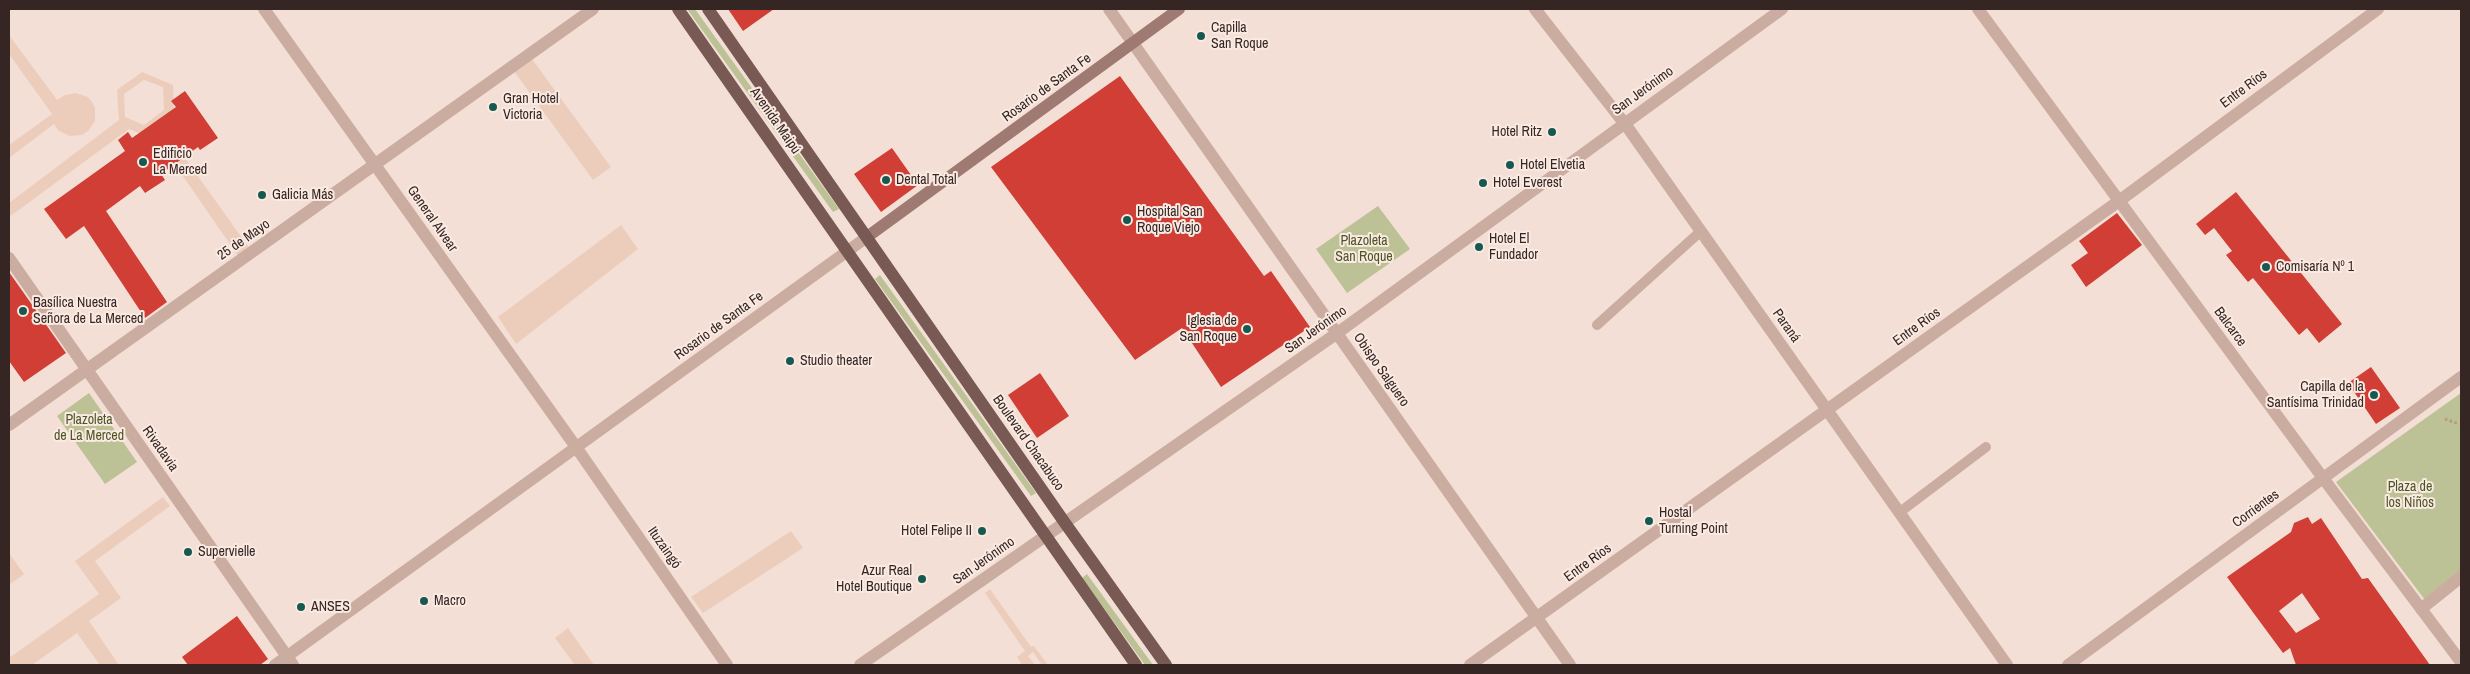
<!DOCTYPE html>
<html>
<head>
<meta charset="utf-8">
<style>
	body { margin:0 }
	#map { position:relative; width:2470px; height:674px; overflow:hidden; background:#f3dfd5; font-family:"Archivo Narrow",sans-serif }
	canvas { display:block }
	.frame { position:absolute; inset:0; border:10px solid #352624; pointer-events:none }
</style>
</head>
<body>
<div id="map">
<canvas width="2470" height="674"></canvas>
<div class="frame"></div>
</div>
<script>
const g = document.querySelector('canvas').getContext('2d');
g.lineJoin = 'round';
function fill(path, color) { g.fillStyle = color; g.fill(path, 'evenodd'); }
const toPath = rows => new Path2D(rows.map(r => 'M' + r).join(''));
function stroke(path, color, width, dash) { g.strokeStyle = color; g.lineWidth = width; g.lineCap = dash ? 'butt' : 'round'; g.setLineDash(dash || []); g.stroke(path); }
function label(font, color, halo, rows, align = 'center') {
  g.font = font + ' "Archivo Narrow",sans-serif'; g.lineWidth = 4; g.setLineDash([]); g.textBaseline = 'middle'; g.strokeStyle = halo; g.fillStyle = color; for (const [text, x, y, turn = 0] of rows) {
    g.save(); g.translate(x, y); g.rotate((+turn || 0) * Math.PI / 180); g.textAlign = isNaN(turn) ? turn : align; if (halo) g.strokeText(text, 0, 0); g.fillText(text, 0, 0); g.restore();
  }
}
fill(toPath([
	[687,9,695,9,839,209,833,212],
	[1378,206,1410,249,1347,293,1316,249],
	[880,275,1036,493,1031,496,875,279],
	[89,393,137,462,105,484,57,416],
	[2461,393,2461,572,2425,600,2336,482],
	[1087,574,1153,665,1145,665,1082,578]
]), '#bcc295');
fill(toPath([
	[9,35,57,100,65,95,76,93,88,97,92,102,95,108,95,121,88,131,82,135,70,136,59,131,54,124,9,158,9,145,52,114,9,54],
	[529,55,611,167,593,180,511,67],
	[142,72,173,85,174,112,160,123,252,252,241,260,151,130,144,135,129,129,9,217,9,203,119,120,117,90],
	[144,80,163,87,164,110,144,125,125,117,124,94],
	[621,225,638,249,516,344,498,317],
	[163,497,170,506,95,561,121,598,89,621,119,665,100,665,77,633,32,665,9,665,9,658,99,594,75,561],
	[791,531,803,548,703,613,691,597],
	[9,553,24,574,9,585],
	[990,589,1031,647,1034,646,1048,665,1042,665,1033,652,1028,656,1035,665,1022,665,1017,657,1025,651,985,593],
	[568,628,594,665,575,665,555,638]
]), '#eccdbb');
fill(toPath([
	[728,9,774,9,743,31],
	[1120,76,1264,276,1271,271,1310,327,1221,387,1182,328,1135,360,991,167],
	[185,91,218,138,200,150,198,147,161,174,165,180,145,193,140,186,106,211,167,302,145,318,84,226,66,239,44,209,125,151,118,140,128,132,132,138,176,107,171,101],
	[892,148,918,185,881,212,854,174],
	[2236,192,2342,324,2319,343,2307,328,2299,335,2253,278,2248,282,2226,255,2232,251,2214,228,2205,235,2196,224],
	[2117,213,2142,245,2086,287,2071,265,2088,253,2079,241],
	[9,272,66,353,24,382,9,361],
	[2371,367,2400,408,2376,424,2348,383],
	[1040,373,1069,416,1037,438,1008,395],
	[2308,517,2312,524,2321,518,2362,579,2368,578,2430,665,2296,665,2290,648,2283,653,2227,577,2291,532,2294,523],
	[2302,593,2320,619,2296,633,2279,611],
	[237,616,268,659,260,665,188,665,182,657]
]), '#d13e35');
stroke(toPath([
	[2445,419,2459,424]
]), '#b7968b', 3, [2.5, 2.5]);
stroke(toPath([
	[1597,325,1701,231],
	[1900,512,1986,447]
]), '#cbaca1', 10);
stroke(toPath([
	[264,9,576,447,727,665],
	[1109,9,1570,665],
	[1535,9,1628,128,2007,665],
	[1978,9,2323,478,2461,662],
	[9,258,293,665],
	[9,425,593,9],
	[2421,609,2461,577],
	[275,665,867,237],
	[860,665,1336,334,1782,9],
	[1470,665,2119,201,2378,9],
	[2068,665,2461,377]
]), '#cbaca1', 12);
stroke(toPath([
	[867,237,1179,9]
]), '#9f7a72', 12);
stroke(toPath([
	[678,9,1136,665],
	[708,9,1065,523,1166,665]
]), '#785954', 12);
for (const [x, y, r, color] of [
	[1201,36,5,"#175951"],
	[493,107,5,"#175951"],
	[1552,132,5,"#175951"],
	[143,162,5,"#175951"],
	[1510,165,5,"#175951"],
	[886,180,5,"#175951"],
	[1483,183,5,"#175951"],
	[262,195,5,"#175951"],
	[1127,220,5,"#175951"],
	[1479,247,5,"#175951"],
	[2266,267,5,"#175951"],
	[23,311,5,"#175951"],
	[1247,329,5,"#175951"],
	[790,361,5,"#175951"],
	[2374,395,5,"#175951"],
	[1649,521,5,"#175951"],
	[982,531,5,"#175951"],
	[188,552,5,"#175951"],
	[922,579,5,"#175951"],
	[424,601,5,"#175951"],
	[301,607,5,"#175951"]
]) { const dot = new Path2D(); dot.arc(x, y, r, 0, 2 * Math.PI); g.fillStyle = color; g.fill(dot); stroke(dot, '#faeae2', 2); }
label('14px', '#352624', '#faeae2', [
	["Capilla",1211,28],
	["San Roque",1211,44],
	["Gran Hotel",503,99],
	["Victoria",503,115],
	["Hotel Ritz",1542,132,"right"],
	["Edificio",153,154],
	["La Merced",153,170],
	["Hotel Elvetia",1520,165],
	["Dental Total",896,180],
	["Hotel Everest",1493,183],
	["Galicia Más",272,195],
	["Hospital San",1137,212],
	["Roque Viejo",1137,228],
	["Hotel El",1489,239],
	["Fundador",1489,255],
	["Comisaría Nº 1",2276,267],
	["Basílica Nuestra",33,303],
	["Señora de La Merced",33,319],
	["Iglesia de",1237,321,"right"],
	["San Roque",1237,337,"right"],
	["Studio theater",800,361],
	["Capilla de la",2364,387,"right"],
	["Santísima Trinidad",2364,403,"right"],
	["Hostal",1659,513],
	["Turning Point",1659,529],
	["Hotel Felipe II",972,531,"right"],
	["Supervielle",198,552],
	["Azur Real",912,571,"right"],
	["Hotel Boutique",912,587,"right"],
	["Macro",434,601],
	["ANSES",311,607]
], 'left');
label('14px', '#352624', '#faeae2', [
	["Rosario de Santa Fe",1047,88,-36],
	["Entre Ríos",2244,89,-37],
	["San Jerónimo",1643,91,-36],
	["Avenida Maipú",775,121,55],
	["General Alvear",432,219,55],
	["25 de Mayo",244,240,-35],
	["Rosario de Santa Fe",719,326,-36],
	["Paraná",1786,326,55],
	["Entre Ríos",1917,327,-36],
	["Balcarce",2230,327,54],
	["San Jerónimo",1316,330,-35],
	["Obispo Salguero",1381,370,55],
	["Boulevard Chacabuco",1028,443,55],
	["Rivadavia",160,449,55],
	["Corrientes",2256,509,-36],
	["Ituzaingó",664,548,55],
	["San Jerónimo",984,561,-35],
	["Entre Ríos",1588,563,-36]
]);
label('14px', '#4c5526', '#faeae2', [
	["Plazoleta",1364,241],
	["San Roque",1364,257],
	["Plazoleta",89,420],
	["de La Merced",89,436],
	["Plaza de",2410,487],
	["los Niños",2410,503]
]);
</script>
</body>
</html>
